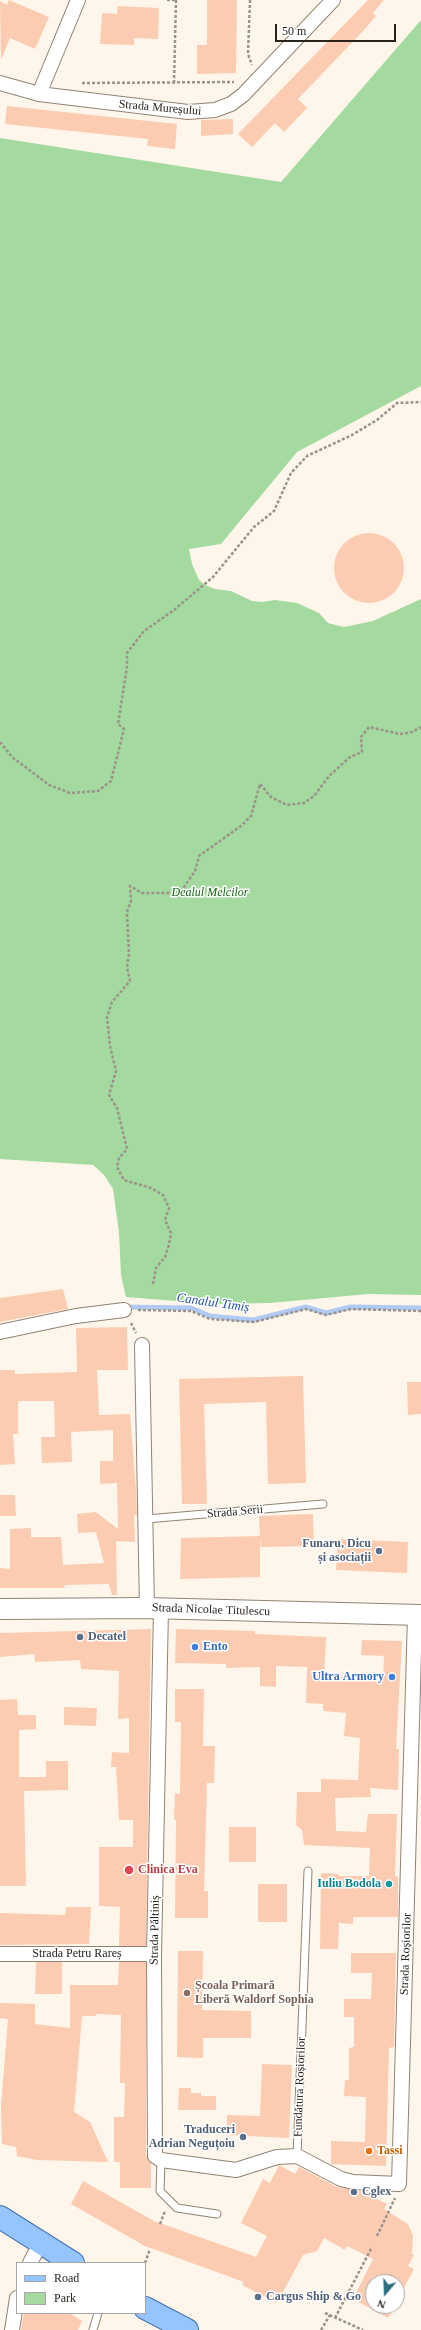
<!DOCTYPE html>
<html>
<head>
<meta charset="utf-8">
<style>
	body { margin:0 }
	#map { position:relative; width:421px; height:2330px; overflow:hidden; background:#fff6eb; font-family:Georgia,serif }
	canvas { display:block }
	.legend { position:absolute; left:16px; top:2262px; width:130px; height:52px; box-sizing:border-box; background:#fff; border:1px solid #a9a7a5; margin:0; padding:5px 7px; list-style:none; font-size:12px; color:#29231d }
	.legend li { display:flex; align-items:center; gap:8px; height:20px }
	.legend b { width:20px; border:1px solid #a9a7a5 }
	.north { position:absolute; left:365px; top:2274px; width:40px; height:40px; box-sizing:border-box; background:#fff; border:1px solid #a9a7a5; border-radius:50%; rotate:199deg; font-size:11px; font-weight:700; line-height:16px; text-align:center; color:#29231d }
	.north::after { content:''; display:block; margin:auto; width:14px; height:18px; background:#2d6d81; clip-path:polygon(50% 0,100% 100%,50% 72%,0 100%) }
	.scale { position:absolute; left:275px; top:24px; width:121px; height:18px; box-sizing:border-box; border:2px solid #29231d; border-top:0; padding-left:5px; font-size:12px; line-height:14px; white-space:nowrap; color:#29231d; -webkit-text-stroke:3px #fff; paint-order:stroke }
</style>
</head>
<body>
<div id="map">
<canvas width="421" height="2330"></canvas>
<ul class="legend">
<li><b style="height:5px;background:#96c4fe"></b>Road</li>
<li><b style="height:11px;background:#a4da9f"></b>Park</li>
</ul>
<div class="north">N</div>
<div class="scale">50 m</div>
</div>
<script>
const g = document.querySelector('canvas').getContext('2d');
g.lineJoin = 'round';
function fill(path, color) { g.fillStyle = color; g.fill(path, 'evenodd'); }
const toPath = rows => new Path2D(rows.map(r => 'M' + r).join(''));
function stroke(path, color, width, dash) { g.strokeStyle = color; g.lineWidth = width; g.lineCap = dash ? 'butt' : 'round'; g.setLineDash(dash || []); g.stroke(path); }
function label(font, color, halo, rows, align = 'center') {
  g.font = font + ' Georgia,serif'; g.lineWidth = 3; g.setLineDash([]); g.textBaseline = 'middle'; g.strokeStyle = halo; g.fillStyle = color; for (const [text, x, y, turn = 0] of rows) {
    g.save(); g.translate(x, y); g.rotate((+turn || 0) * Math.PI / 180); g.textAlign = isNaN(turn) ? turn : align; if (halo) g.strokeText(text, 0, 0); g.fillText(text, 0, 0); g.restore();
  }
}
fill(toPath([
	[421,20,421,386,297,452,221,544,189,549,192,564,199,580,205,585,215,589,231,591,252,601,262,602,275,600,297,603,319,613,328,623,344,627,373,621,421,599,421,1295,368,1294,270,1303,213,1304,126,1297,121,1275,119,1233,113,1189,104,1175,93,1165,0,1159,0,138,281,182]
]), '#a4da9f');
stroke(toPath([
	[123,1307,191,1308,210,1316,253,1320,306,1307,326,1313,350,1307,421,1308]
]), '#b1caf4', 5);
fill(toPath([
	[9,0,49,17,35,49,10,38,1,60,0,1,7,5],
	[207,0,237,0,236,73,197,74,197,45,207,45],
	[368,0,384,0,373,13,376,16,365,29,298,99,307,108,284,132,275,123,252,147,238,134],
	[118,6,159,8,158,39,134,38,134,45,100,44,102,13,117,14],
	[7,106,177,124,175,149,147,146,148,139,5,124],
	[233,119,233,134,201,136,201,120],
	'334 568a35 35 0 1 1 70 0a35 35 0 1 1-70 0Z',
	[63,1289,68,1309,0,1322,0,1298],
	[127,1327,128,1370,97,1370,99,1415,130,1414,136,1490,137,1515,134,1515,135,1542,116,1541,117,1595,112,1595,109,1584,64,1585,65,1588,0,1588,0,1568,10,1569,10,1529,31,1528,31,1537,61,1537,63,1565,104,1563,96,1532,78,1533,77,1514,96,1512,118,1529,117,1483,100,1484,100,1461,113,1461,113,1430,71,1432,72,1462,42,1463,41,1437,55,1437,54,1401,18,1401,18,1434,13,1434,15,1464,0,1465,0,1370,15,1370,15,1374,77,1372,76,1328],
	[303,1376,306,1483,268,1484,266,1402,204,1404,207,1504,182,1504,179,1379],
	[407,1382,421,1382,421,1414,408,1415],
	[0,1495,15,1495,16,1516,0,1516],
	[313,1514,314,1546,261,1547,260,1537,260,1577,180,1579,181,1538,260,1536,259,1516],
	[338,1539,408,1542,407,1573,336,1570],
	[151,1629,146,1946,119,1946,120,1907,99,1906,99,1847,133,1847,133,1820,119,1820,116,1767,111,1767,112,1752,129,1753,129,1718,118,1719,119,1671,81,1669,80,1660,35,1662,34,1654,0,1657,0,1633],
	[176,1629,255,1631,255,1634,326,1637,324,1677,342,1677,341,1681,383,1680,384,1656,361,1655,362,1640,402,1641,396,1749,399,1749,398,1790,370,1788,371,1797,335,1798,336,1831,366,1832,368,1814,397,1814,395,1876,398,1877,398,1917,353,1917,353,1924,339,1923,338,1949,320,1949,321,1873,339,1874,338,1876,369,1876,370,1848,304,1845,302,1830,296,1825,297,1792,321,1792,321,1779,358,1780,360,1738,344,1736,346,1713,323,1711,323,1704,306,1703,307,1667,276,1666,276,1687,260,1686,260,1667,226,1668,226,1664,175,1663],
	[175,1689,204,1689,203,1746,215,1746,214,1783,207,1783,204,1891,208,1891,208,1918,175,1918,176,1820,174,1819,175,1793,180,1794,181,1722,175,1722],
	[17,1699,18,1715,36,1715,36,1729,19,1730,19,1777,46,1777,46,1761,68,1761,68,1790,24,1791,26,1886,0,1886,0,1700],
	[64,1707,97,1708,96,1726,64,1725],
	[229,1827,256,1827,256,1862,229,1862],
	[258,1884,287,1884,287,1922,258,1922],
	[66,1907,91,1907,89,1944,0,1945,0,1913,65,1915],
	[178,1951,203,1951,202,2010,251,2011,251,2038,203,2038,203,2058,177,2057],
	[351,1953,396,1953,394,2047,389,2048,386,2166,331,2164,331,2141,365,2142,366,2097,344,2096,345,2080,349,2080,349,2048,354,2047,354,2017,344,2017,344,1999,371,1999,372,1973,351,1973],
	[36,1962,62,1962,62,1994,35,1994],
	[119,1962,146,1962,146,2156,151,2163,151,2188,120,2188,120,2162,114,2162,114,2117,124,2117,125,2083,120,2083,121,2015,96,2014,96,2016,82,2016,74,2112,90,2122,108,2162,37,2160,17,2156,16,2147,2,2144,1,2106,8,2019,0,2018,0,2003,35,2004,35,2024,70,2028,70,1985,118,1985],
	[262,2064,292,2065,289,2138,227,2135,227,2115,260,2116],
	[179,2088,191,2088,191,2093,201,2093,201,2096,216,2096,216,2110,178,2110],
	[279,2165,295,2174,299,2167,337,2187,361,2191,387,2204,384,2209,408,2224,413,2236,412,2254,414,2255,408,2266,414,2269,397,2301,397,2282,373,2282,373,2306,395,2306,388,2318,353,2299,373,2259,347,2246,345,2250,324,2238,317,2251,303,2255,277,2303,242,2285,244,2282,145,2246,71,2204,83,2181,154,2221,256,2257,267,2236,241,2223,263,2179,270,2183],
	[24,2313,69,2313,82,2321,78,2330,21,2330]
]), '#fcccb2');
const lane = toPath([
	[146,1519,323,1504],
	[297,2156,308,1871],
	[161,2160,160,2191,177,2208,217,2214],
	[93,2330,98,2313]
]);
const street = toPath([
	[0,83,39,94,188,112,215,110,231,104,243,95,333,0],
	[39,94,78,0],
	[0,1332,76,1316,124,1310],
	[142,1345,147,1608],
	[161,1609,154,1954,155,2156,161,2160,236,2170,277,2157,297,2156,341,2179,353,2182,399,2184,415,1615],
	[0,1954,154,1954],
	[30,2263,41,2242],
	[12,2330,17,2298]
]);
const secondary = toPath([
	[0,1609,147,1608,421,1615]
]);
const primary = toPath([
	[0,2217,73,2263],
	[145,2308,187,2330]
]);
stroke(lane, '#918373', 9);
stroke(street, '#918373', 16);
stroke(secondary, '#918373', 22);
stroke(primary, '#4272af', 24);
stroke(toPath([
	[167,0,176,0],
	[250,0,248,54,252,65],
	[82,83,234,82],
	[174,83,176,0],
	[0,742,12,757,49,785,70,793,98,791,111,781,124,729,118,724,127,667,127,653,144,631,174,610,213,577,254,527,274,511,291,473,307,456,352,435,377,420,397,403,421,402],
	[153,1284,156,1268,165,1257,169,1245,171,1233,165,1220,169,1208,163,1195,151,1188,124,1180,117,1167,119,1158,127,1149,117,1108,109,1095,116,1071,110,1046,107,1017,112,1002,130,981,127,967,129,954,127,912,131,901,130,886,142,893,180,893,195,871,199,856,241,826,251,816,260,784,271,797,287,805,304,803,314,796,329,776,350,757,362,752,361,737,369,727,400,734,412,732,421,727],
	[138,1310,191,1311,210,1319,254,1322,306,1309,326,1315,351,1309,421,1311],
	[131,1323,136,1333],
	[160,2224,165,2211],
	[377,2236,395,2198],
	[145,2263,150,2249],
	[325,2313,363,2330],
	[335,2318,372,2247],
	[321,2330,330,2315]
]), '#9b938b', 2.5, [3, 2]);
stroke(lane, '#fff', 7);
stroke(street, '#fff', 14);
stroke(secondary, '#fff', 20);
stroke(primary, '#96c4fe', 22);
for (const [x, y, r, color] of [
	[379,1551,4,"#5c6f8a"],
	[80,1637,4,"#5c6f8a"],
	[195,1647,4,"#3f7fe0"],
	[392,1677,4,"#3f7fe0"],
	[129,1870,5,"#e0444e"],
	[389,1884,4,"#0f9aa8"],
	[187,1993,4,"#8d6e63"],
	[243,2137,4,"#5c6f8a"],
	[369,2151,4,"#e8710a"],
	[354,2192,4,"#5c6f8a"],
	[258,2297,4,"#5c6f8a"]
]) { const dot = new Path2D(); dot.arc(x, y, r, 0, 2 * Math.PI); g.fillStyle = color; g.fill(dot); stroke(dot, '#fff', 1.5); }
label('12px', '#29231d', '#fff', [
	["Strada Mureșului",160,108,5],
	["Strada Serii",235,1512,-5],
	["Strada Nicolae Titulescu",211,1610,2],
	["Strada Păltiniș",155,1930,-89],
	["Strada Petru Rareș",77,1954],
	["Strada Roșiorilor",406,1954,-88],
	["Fundătura Roșiorilor",300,2087,-88]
]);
label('italic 12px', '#136612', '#fff', [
	["Dealul Melcilor",210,893]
]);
label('bold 12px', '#4e5e75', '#fff', [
	["Funaru, Dicu",371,1544,"right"],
	["și asociații",371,1558,"right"],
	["Decatel",88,1637],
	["Traduceri",235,2130,"right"],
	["Adrian Neguțoiu",235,2144,"right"],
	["Cglex",362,2192],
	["Cargus Ship & Go",266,2297]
], 'left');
label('bold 12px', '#366cbe', '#fff', [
	["Ento",203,1647],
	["Ultra Armory",384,1677,"right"]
], 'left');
label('bold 12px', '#be3a42', '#fff', [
	["Clinica Eva",138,1870]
], 'left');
label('bold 12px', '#0d838f', '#fff', [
	["Iuliu Bodola",381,1884]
], 'right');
label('bold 12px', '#785e54', '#fff', [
	["Școala Primară",195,1986],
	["Liberă Waldorf Sophia",195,2000]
], 'left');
label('bold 12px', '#c56008', '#fff', [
	["Tassi",377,2151]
], 'left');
label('italic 13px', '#2352a1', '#fff', [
	["Canalul Timiș",213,1303,8]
]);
</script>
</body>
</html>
